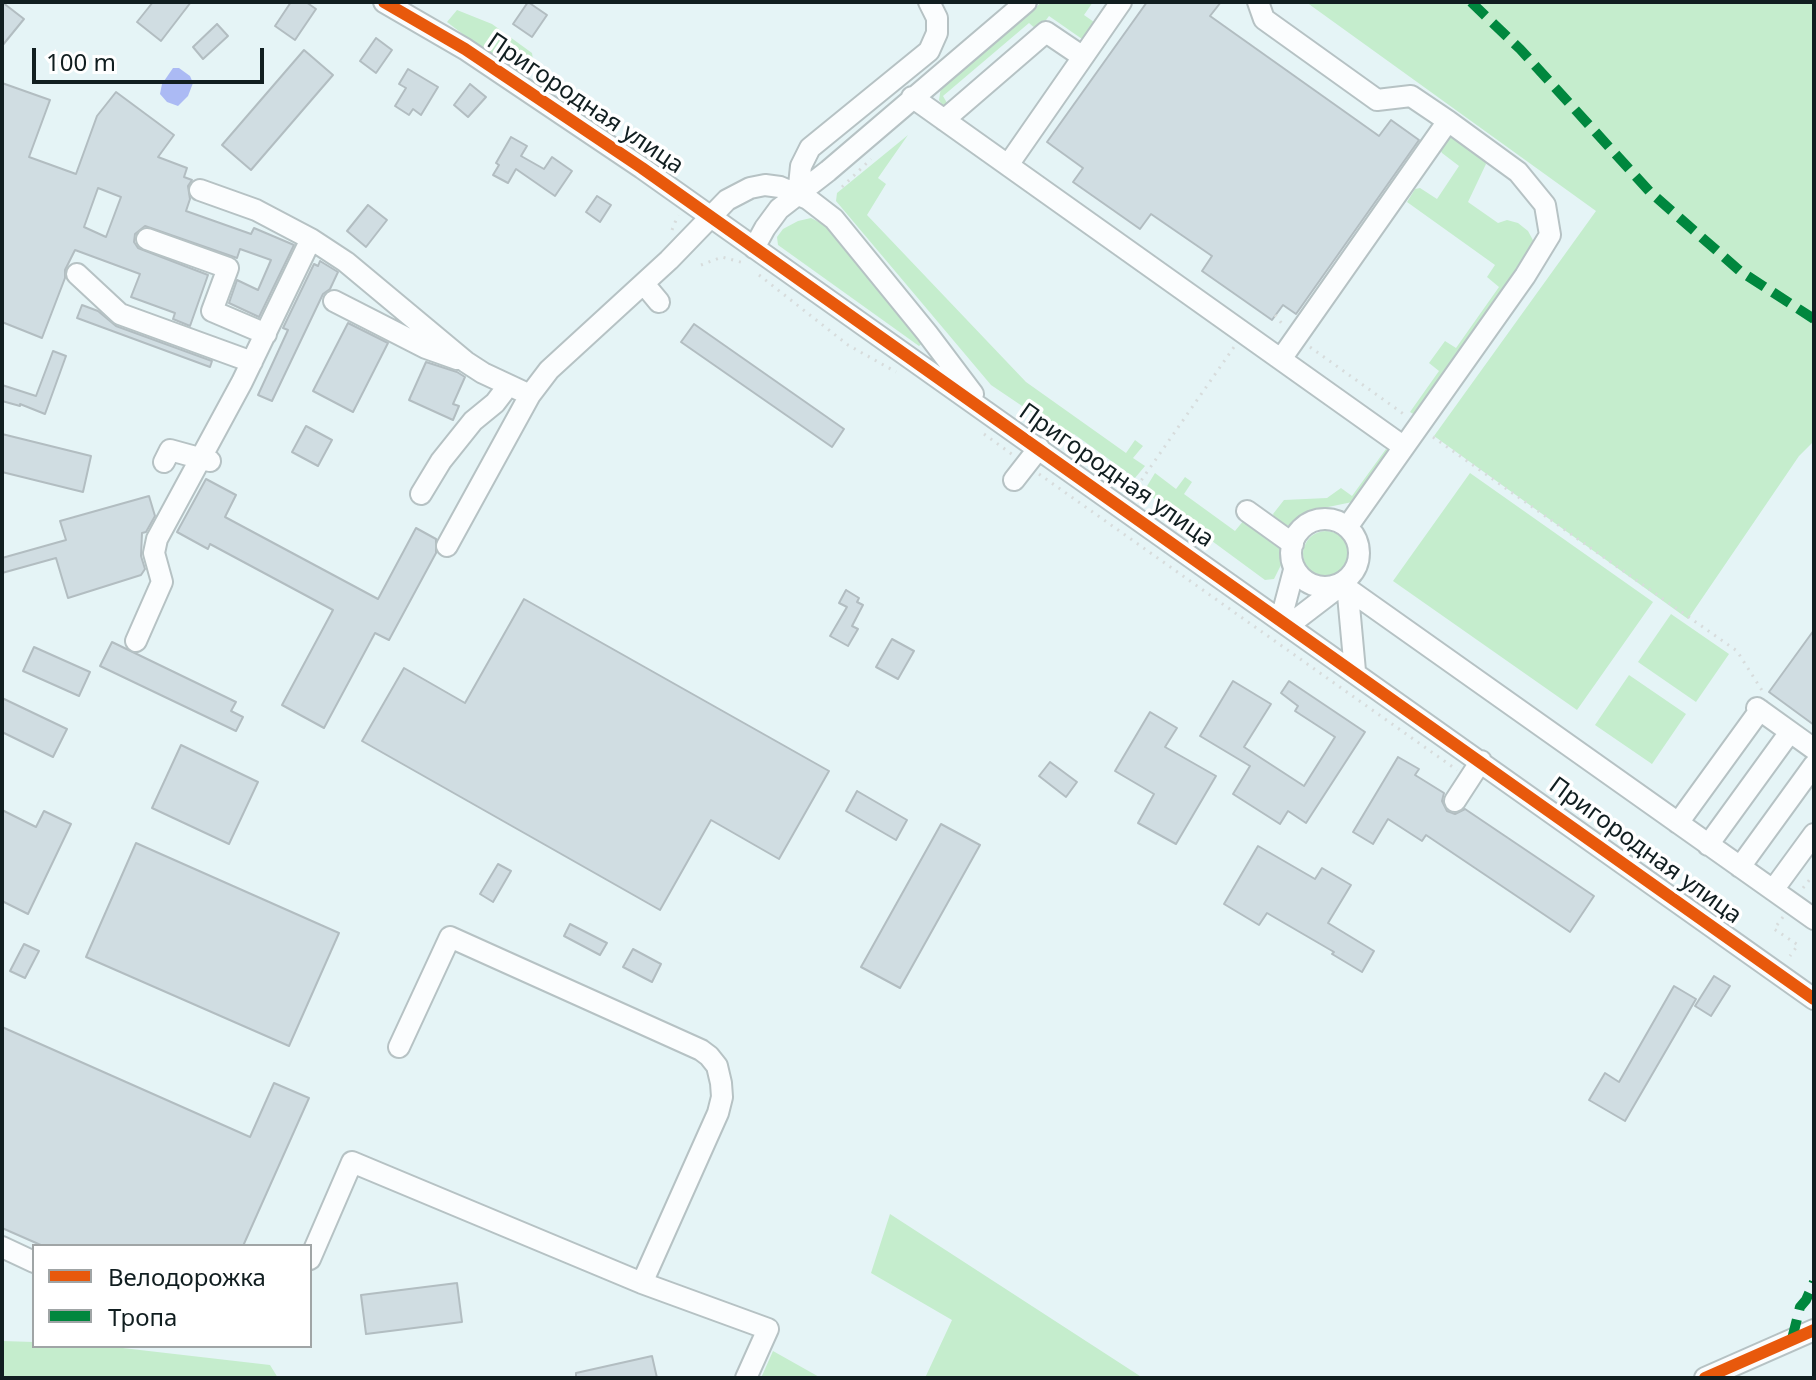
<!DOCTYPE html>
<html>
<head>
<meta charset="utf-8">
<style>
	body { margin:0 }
	#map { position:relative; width:1816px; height:1380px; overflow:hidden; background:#e5f4f6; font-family:"Noto Sans",sans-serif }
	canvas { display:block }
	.frame { position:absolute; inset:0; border:4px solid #111e20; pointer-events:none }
	.legend { position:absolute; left:32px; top:1244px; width:280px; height:104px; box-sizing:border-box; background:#fff; border:2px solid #a0a5a6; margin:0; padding:10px 14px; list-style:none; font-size:24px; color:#111e20 }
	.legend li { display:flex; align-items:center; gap:16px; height:40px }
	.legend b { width:40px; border:2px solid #a0a5a6 }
	.scale { position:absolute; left:32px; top:48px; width:232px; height:36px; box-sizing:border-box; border:4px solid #111e20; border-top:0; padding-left:10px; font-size:24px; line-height:28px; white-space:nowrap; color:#111e20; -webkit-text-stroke:6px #fff; paint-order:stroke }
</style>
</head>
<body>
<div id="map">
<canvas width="1816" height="1380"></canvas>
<div class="frame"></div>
<ul class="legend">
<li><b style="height:10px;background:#e8590c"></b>Велодорожка</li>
<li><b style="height:10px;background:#00873e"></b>Тропа</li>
</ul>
<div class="scale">100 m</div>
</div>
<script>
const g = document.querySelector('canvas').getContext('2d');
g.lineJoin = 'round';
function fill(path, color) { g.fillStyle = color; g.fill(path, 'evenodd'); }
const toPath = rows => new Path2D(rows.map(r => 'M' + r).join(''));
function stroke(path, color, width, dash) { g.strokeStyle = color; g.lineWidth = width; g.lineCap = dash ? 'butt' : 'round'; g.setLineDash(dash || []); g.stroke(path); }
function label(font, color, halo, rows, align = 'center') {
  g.font = font + ' "Noto Sans",sans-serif'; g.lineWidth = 7; g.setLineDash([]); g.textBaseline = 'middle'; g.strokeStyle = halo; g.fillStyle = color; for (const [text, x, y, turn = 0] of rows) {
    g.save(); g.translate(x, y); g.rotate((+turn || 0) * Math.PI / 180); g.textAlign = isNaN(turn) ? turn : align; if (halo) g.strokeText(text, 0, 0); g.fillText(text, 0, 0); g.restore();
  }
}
fill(toPath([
	[1042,2,1093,2,1084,15,1094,22,1082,39,1049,16,1038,31,1029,23,943,96,947,103,943,106,939,100,941,87],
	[1306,2,1814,2,1814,441,1799,456,1688,619,1434,436,1596,211],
	[457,10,492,24,532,53,534,67,529,76,529,85,447,22],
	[908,135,878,178,886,184,867,215,1026,382,1126,453,1135,440,1143,446,1133,458,1145,466,1135,478,1074,434,1071,439,991,385,836,201,837,193],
	[1454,135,1482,155,1486,164,1468,202,1498,223,1507,220,1518,223,1528,231,1534,242,1531,255,1418,417,1410,412,1439,371,1429,363,1445,341,1456,348,1499,287,1487,277,1495,265,1407,202,1415,189,1420,188,1437,199,1459,166,1442,153,1439,148,1446,137],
	[811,218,827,226,923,343,919,346,778,245,777,237,783,229,798,221],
	[1386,449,1393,454,1357,501,1309,511,1293,524,1285,526,1276,521,1273,514,1284,500,1327,498,1341,488,1352,496],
	[1155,473,1176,489,1185,477,1192,482,1184,494,1235,531,1244,520,1275,541,1282,551,1282,563,1274,579,1265,580,1144,491],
	[1470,473,1653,602,1577,710,1393,581],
	'1303 554a23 23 0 1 1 46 0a23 23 0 1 1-46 0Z',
	[1671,614,1729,654,1696,702,1638,662],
	[1629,675,1686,714,1652,764,1595,725],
	[890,1214,1143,1378,925,1378,952,1320,871,1273],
	[2,1341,34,1342,34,1346,114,1347,270,1365,278,1378,2,1378],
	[773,1351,821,1378,761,1378]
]), '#c5edcd');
fill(toPath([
	[173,68,179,68,190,76,193,83,188,96,178,106,167,102,160,94,162,84]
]), '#abbaf4');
const building = toPath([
	[2,2,24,19,2,46,2,2],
	[153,2,191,2,161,41,137,22,153,2],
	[291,2,306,2,316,9,295,40,275,26,291,2],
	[528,2,547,15,532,37,513,24,528,2],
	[1147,2,1221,2,1210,16,1379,136,1391,120,1419,140,1296,314,1283,305,1272,320,1202,271,1212,256,1151,214,1140,229,1073,182,1083,168,1047,142,1147,2],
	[217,24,228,36,203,59,193,47,217,24],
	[376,38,392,50,376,73,360,61,376,38],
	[304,50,333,75,251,170,222,145,304,50],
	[408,69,438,87,421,115,413,109,409,115,395,106,406,88,399,84,408,69],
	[2,83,50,100,29,157,76,174,97,116,116,92,174,135,158,157,187,168,184,177,192,180,188,186,190,199,186,211,251,234,254,228,294,245,259,317,229,303,237,280,258,290,271,260,240,249,237,258,145,226,135,234,134,242,138,248,208,275,190,326,173,319,175,313,131,297,140,274,75,250,65,270,65,278,42,338,2,322,2,83],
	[98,188,121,197,106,237,84,227,98,188],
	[470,84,486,97,468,117,454,105,470,84],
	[511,137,527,146,521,156,544,169,552,157,572,171,555,196,516,169,508,183,493,175,499,165,496,163,511,137],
	[597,196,611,205,600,222,586,212,597,196],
	[368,205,387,220,366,247,347,231,368,205],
	[320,261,338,272,330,289,323,294,272,401,258,395,288,330,283,328,314,264,318,266,320,261],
	[82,305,98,311,116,326,212,361,210,367,77,318,82,305],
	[348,323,388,343,353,412,313,391,348,323],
	[694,324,844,429,832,447,681,342,694,324],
	[53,351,66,356,45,414,20,404,20,406,2,401,2,385,36,396,53,351],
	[426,362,457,372,465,377,453,404,459,406,453,420,409,400,426,362],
	[306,426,332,440,318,466,292,452,306,426],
	[2,434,91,456,83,492,2,472,2,434],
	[206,479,236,495,225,517,378,599,416,528,436,539,436,553,389,640,375,633,324,728,282,705,333,610,210,544,208,549,177,532,206,479],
	[149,496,155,516,146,532,142,533,141,556,145,569,141,575,68,598,56,558,2,573,2,558,66,540,60,521,149,496],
	[846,590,859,598,857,602,863,605,852,626,858,629,848,646,830,636,847,607,839,603,846,590],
	[524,599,829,771,779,859,711,820,660,910,362,741,404,668,465,703,524,599],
	[1814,630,1814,725,1769,692,1814,630],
	[892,639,914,651,898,679,876,667,892,639],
	[112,642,236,702,231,711,243,717,236,731,100,666,112,642],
	[34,647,90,672,79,696,23,671,34,647],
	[1233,681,1271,704,1244,747,1304,786,1335,737,1295,711,1298,706,1281,693,1289,681,1365,732,1306,823,1288,811,1280,824,1233,794,1250,766,1200,736,1233,681],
	[2,698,67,729,53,757,2,732,2,698],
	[1150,712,1177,728,1165,747,1216,776,1176,844,1138,823,1154,794,1115,771,1150,712],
	[181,745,258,782,229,844,152,808,181,745],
	[1398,757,1419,769,1415,775,1444,793,1442,801,1447,811,1455,814,1465,809,1594,896,1570,932,1426,835,1422,841,1388,819,1373,844,1353,832,1398,757],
	[1050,762,1077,782,1066,797,1039,776,1050,762],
	[857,791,907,820,896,840,846,811,857,791],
	[2,810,36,827,44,811,71,824,28,914,2,901,2,810],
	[941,824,980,845,900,988,861,967,941,824],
	[136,843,339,933,289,1046,86,957,136,843],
	[1258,846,1315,879,1322,868,1351,885,1328,923,1374,951,1362,972,1332,954,1334,952,1267,913,1259,925,1224,904,1258,846],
	[498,864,511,871,493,902,480,894,498,864],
	[570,924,607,943,600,955,564,936,570,924],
	[24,944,39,951,25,978,10,971,24,944],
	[633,949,661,964,652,982,623,967,633,949],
	[1714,976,1730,986,1711,1016,1695,1006,1714,976],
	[1674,986,1696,999,1625,1121,1589,1100,1605,1073,1619,1082,1674,986],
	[2,1027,250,1137,274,1083,309,1098,243,1246,43,1246,2,1228,2,1027],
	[457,1283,462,1322,366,1334,361,1295,457,1283],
	[652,1356,657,1378,576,1378,576,1373,652,1356]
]);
fill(building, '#d0dde2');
stroke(building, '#b2bdc1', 2);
const minor = toPath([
	[384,2,465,49,642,168,1814,999],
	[1258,2,1264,19,1377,100,1411,96,1448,121,1518,172,1545,205,1550,235,1525,276,1348,526],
	[1083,57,1121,2],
	[912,97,1404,447],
	[944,120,1046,32,1083,57,1008,165],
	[200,190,256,210,311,239,346,262,466,362,483,373,530,395],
	[798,195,801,166,810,148,929,51,937,33,937,18,929,2],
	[147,239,228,268,212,311,266,334],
	[754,248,765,228,779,209,828,171,1026,2],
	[77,274,120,314,252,362],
	[644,284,659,302],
	[334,301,426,348,457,359],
	[1281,359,1448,121],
	[164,462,170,450,210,461],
	[1014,480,1039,448],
	[421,494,441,461,473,421,495,403,508,386],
	[1247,511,1293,544],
	'1291 553a34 34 0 1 1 68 0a34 34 0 1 1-68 0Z',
	[447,546,530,395,549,370,669,260,727,200,750,188,765,185,780,187,808,199,834,219,927,333,973,394],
	[1347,584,1355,671],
	[1348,589,1814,919],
	[1281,619,1294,570],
	[1289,625,1340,586],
	[136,641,162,582,154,553,157,539,242,382,311,239],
	[1757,708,1814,749],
	[1455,801,1481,761],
	[1678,823,1760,710],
	[1708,845,1790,732],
	[1740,867,1814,765],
	[1773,890,1814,834],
	[399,1047,450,937,701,1050,709,1056,717,1066,721,1083,722,1097,718,1113,642,1283],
	[2,1247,34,1262],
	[310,1259,352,1162,642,1283,768,1329,746,1378],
	[1705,1378,1814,1330]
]);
stroke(minor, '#b6c2c4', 24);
stroke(toPath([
	[842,187,871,159],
	[672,230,678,215],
	[701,265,722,257,744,263],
	[759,275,848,345,896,372],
	[1275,315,1283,325],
	[1310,347,1405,415],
	[984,434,1013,455],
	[1433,437,1737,651,1763,692],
	[1077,443,1138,485,1234,347],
	[1039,474,1457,770],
	[1803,888,1814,874],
	[1783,917,1774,929,1798,945,1790,956]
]), '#d7dcdc', 3, [2, 6]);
stroke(minor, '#fbfdfe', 20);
stroke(toPath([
	[1471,2,1520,49,1650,192,1740,271,1814,319],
	[1792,1339,1800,1307,1806,1300,1814,1282]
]), '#00873e', 10, [20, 10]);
stroke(toPath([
	[384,2,465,49,642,168,1814,999],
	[1705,1378,1814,1330]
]), '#e8590c', 12);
label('24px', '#111e20', '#fff', [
	["Пригородная улица",585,104,34],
	["Пригородная улица",1116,476,35],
	["Пригородная улица",1645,851,36]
]);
</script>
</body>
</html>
